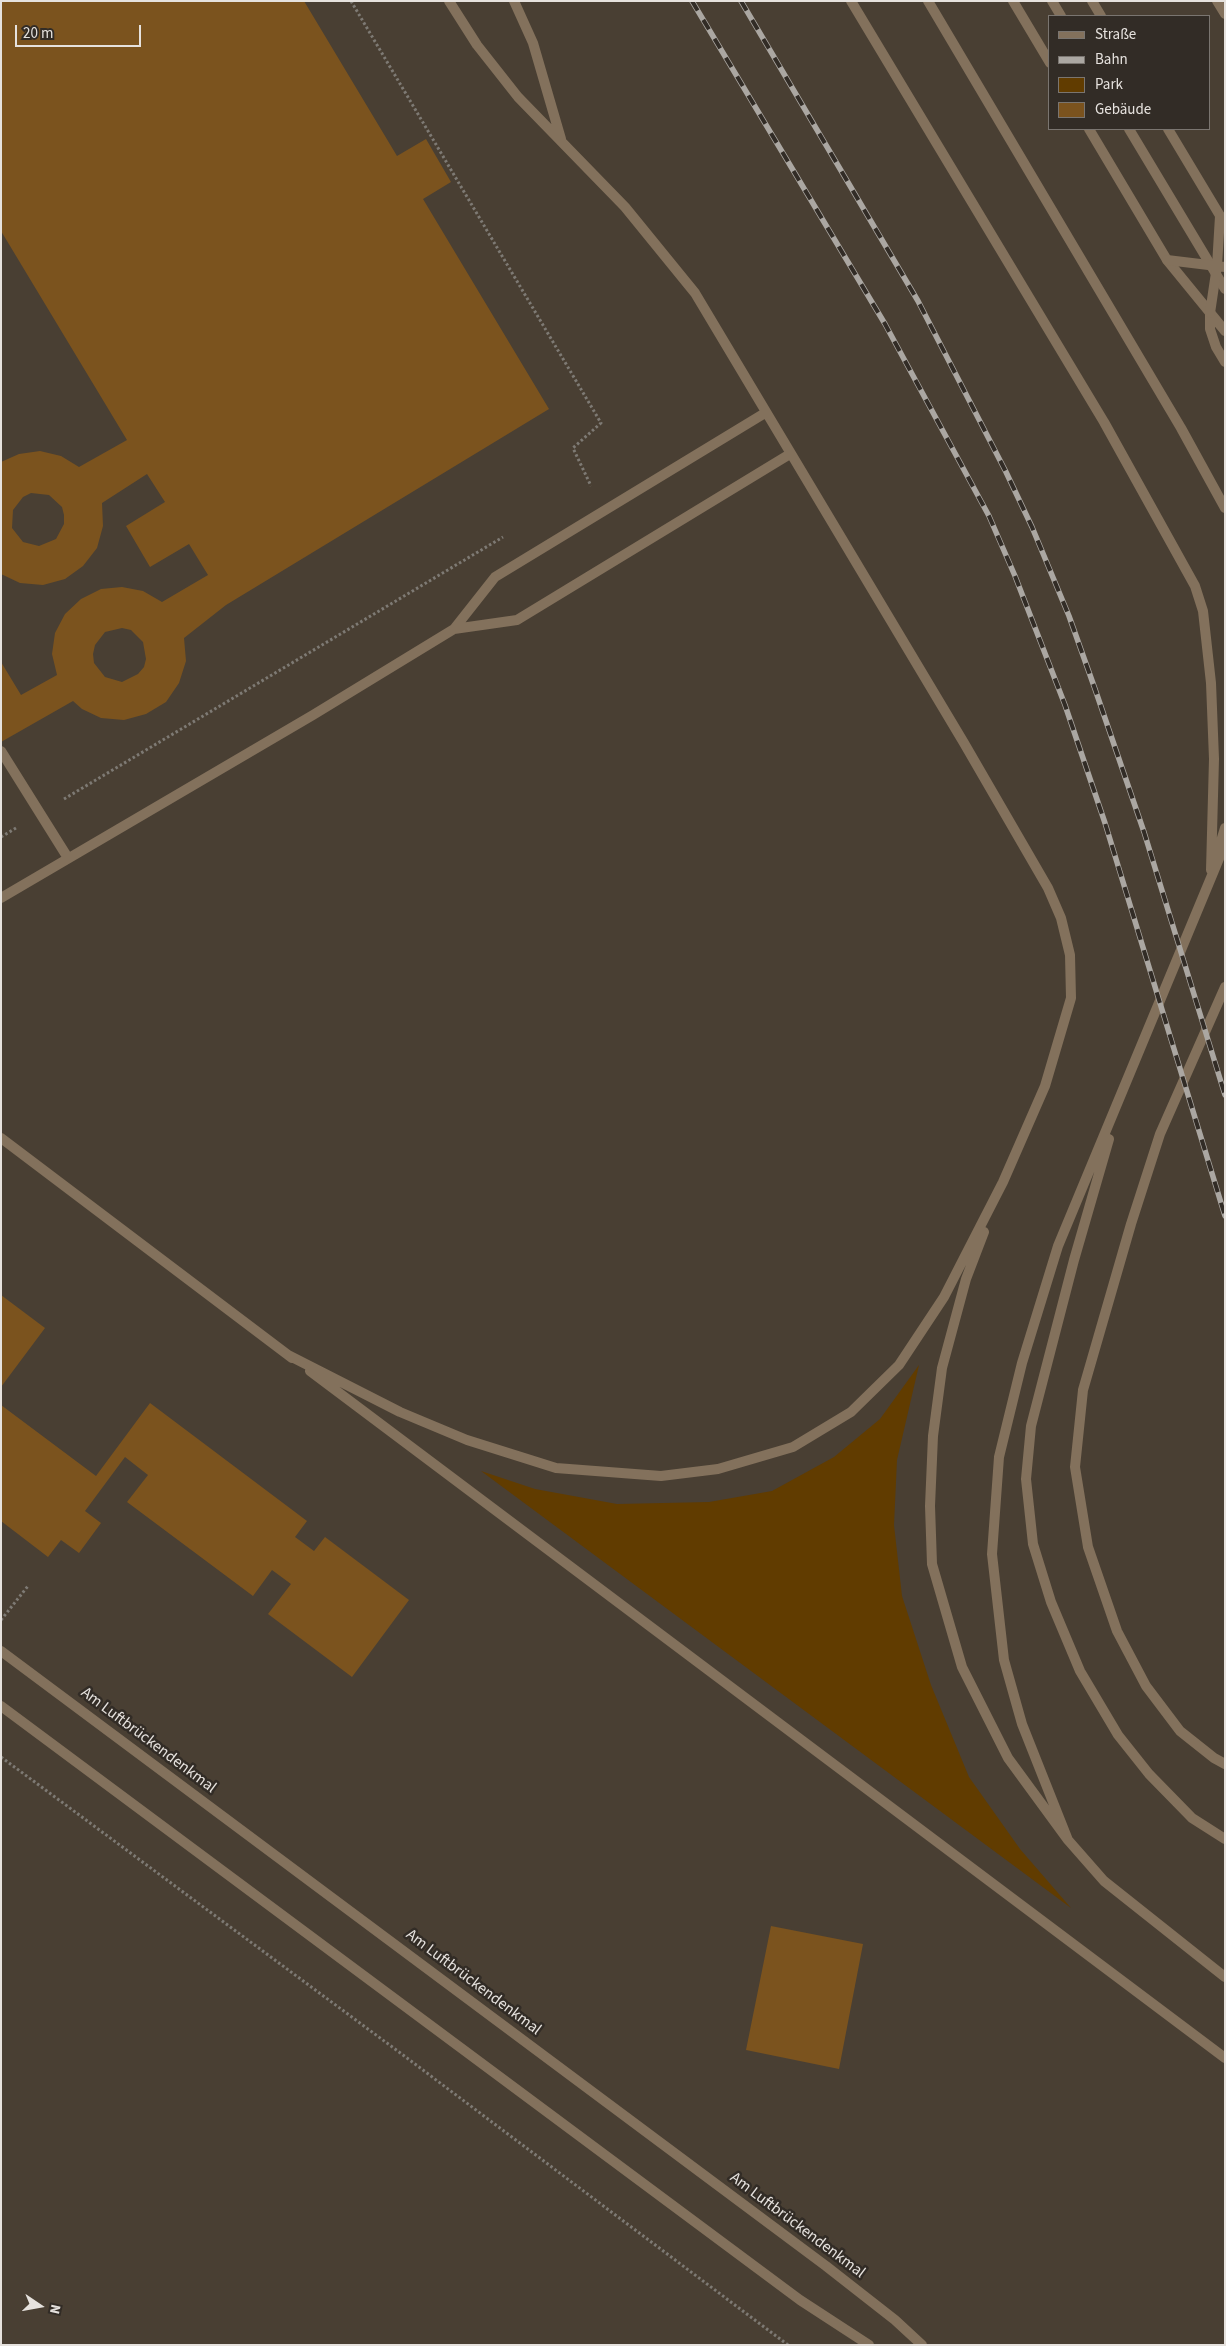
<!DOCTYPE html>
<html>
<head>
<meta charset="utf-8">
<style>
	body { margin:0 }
	#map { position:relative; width:1226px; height:2346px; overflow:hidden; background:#3c3730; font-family:"Source Sans 3",sans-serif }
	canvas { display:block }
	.frame { position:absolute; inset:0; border:2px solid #e6e2de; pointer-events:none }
	.legend { position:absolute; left:1048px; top:15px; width:162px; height:115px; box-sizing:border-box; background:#322c26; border:1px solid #7a7570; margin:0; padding:6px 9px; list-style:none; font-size:15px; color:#e6e2de }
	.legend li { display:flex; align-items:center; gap:10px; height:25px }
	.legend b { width:25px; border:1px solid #7a7570 }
	.north { position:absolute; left:15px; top:2281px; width:50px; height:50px; -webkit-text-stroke:4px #322c26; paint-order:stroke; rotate:102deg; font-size:14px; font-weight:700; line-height:20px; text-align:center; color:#e6e2de }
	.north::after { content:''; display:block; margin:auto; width:18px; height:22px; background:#e6e2de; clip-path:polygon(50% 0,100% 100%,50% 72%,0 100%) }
	.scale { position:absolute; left:15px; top:25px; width:126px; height:22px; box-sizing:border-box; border:2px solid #e6e2de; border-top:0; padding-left:6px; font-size:15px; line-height:18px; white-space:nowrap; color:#e6e2de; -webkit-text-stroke:4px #322c26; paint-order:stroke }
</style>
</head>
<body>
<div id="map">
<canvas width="1226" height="2346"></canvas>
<div class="frame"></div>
<ul class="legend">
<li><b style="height:6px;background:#83715c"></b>Straße</li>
<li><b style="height:6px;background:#aba7a2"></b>Bahn</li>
<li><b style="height:14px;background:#613c00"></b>Park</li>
<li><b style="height:14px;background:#7b531e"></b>Gebäude</li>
</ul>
<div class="north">N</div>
<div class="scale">20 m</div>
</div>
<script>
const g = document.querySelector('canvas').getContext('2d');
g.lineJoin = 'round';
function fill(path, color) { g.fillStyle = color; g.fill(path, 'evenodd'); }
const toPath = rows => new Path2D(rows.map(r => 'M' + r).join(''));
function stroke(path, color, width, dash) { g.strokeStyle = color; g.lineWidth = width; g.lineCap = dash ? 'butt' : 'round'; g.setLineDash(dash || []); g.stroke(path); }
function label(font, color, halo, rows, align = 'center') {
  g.font = font + ' "Source Sans 3",sans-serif'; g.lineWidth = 5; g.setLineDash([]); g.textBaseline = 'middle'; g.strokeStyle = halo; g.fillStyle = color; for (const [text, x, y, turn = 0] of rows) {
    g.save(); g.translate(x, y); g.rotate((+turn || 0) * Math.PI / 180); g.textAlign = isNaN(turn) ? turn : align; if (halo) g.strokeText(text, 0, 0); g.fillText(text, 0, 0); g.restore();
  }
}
fill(toPath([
	[1,1,1225,1,1225,2345,1,2345],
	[1050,16,1210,16,1210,129,1050,129]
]), '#493f33');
fill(toPath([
	[919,1365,897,1460,894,1525,902,1596,931,1685,969,1777,1020,1849,1071,1908,481,1471,535,1489,617,1504,709,1502,772,1491,834,1457,880,1419]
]), '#613c00');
fill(toPath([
	[1,1,304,1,397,156,426,139,451,182,423,199,549,409,226,605,184,638,186,661,179,683,166,702,146,714,124,720,101,718,82,709,73,701,1,742,1,662,21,695,57,675,52,654,55,633,65,614,81,599,101,589,122,587,143,591,162,602,208,575,189,544,150,567,126,526,165,502,147,474,102,503,103,526,97,548,83,566,65,579,43,585,20,583,1,574,1,462,19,454,40,451,61,456,79,467,127,440,1,231],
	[31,493,49,495,62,507,64,515,64,524,56,539,39,546,23,542,12,528,13,510,23,497],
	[122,628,131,630,143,642,146,659,144,667,138,674,122,682,105,677,94,663,93,654,95,645,105,632],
	[1,1295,45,1328,1,1387],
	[150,1403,307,1521,295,1537,314,1551,325,1537,409,1600,352,1677,268,1614,291,1584,272,1570,253,1596,127,1502,148,1475,125,1457,85,1511,101,1523,79,1553,61,1540,48,1557,1,1521,1,1405,96,1476],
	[771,1926,863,1944,839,2069,746,2050]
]), '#7b531e');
stroke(toPath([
	[351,1,601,423,573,448,591,486],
	[64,799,503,537],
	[1,837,16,828],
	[1,1620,28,1586],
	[1,1757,399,2052,788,2345]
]), '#7e7a74', 3, [2.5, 2.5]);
stroke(toPath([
	[514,1,533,43,561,139],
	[851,1,1104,422,1195,586,1203,611,1211,683,1214,759,1211,870],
	[928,1,1181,428,1225,508],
	[1013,1,1050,63],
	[1052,1,1061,16],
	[1092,1,1101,16],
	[1217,1,1225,14],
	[1089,129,1167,260,1225,331],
	[1129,129,1225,289],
	[1168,129,1225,224],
	[1210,313,1210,329,1216,347,1225,362],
	[454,629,517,620,790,454],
	[1,751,68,858],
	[1218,851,1225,828],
	[1,898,313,715,454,629,495,577,765,413],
	[1225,987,1160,1134,1131,1224,1083,1390,1075,1467,1088,1547,1117,1631,1146,1686,1180,1731,1214,1758,1225,1764],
	[1,1138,292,1358],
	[1109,1139,1074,1260,1031,1426,1026,1479,1033,1544,1051,1602,1080,1671,1118,1735,1149,1774,1192,1818,1225,1839],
	[984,1232,966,1279,942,1368,933,1436,930,1506,932,1564,962,1667,1008,1758,1068,1840,1104,1881,1225,1977],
	[288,1355,400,1412,467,1440,556,1468,661,1476,718,1469,793,1447,851,1412,899,1365,944,1297,1003,1182,1045,1086,1071,998,1070,955,1061,918,1048,888,964,743,695,293,625,207,518,97,477,45,449,1],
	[310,1371,1225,2058],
	[1068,1840,1022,1724,1004,1660,992,1554,999,1457,1022,1363,1058,1246,1225,844]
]), '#83715c', 10);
stroke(toPath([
	[1,1651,826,2266,895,2320,922,2345],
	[1,1706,800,2300,869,2345]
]), '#83715c', 10);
const rail = toPath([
	[692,1,885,324,989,516,1015,576,1065,705,1105,823,1225,1216],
	[741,1,918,301,1006,472,1032,527,1069,616,1095,689,1144,832,1225,1095]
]);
stroke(rail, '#aba7a2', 5.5);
stroke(rail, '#322c26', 4, [11]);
stroke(toPath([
	[1167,260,1225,267],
	[1210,313,1217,266,1220,216]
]), '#83715c', 10);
label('16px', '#e6e2de', '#322c26', [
	["Am Luftbrückendenkmal",148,1741,37],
	["Am Luftbrückendenkmal",473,1983,37],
	["Am Luftbrückendenkmal",797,2226,37]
]);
</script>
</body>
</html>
